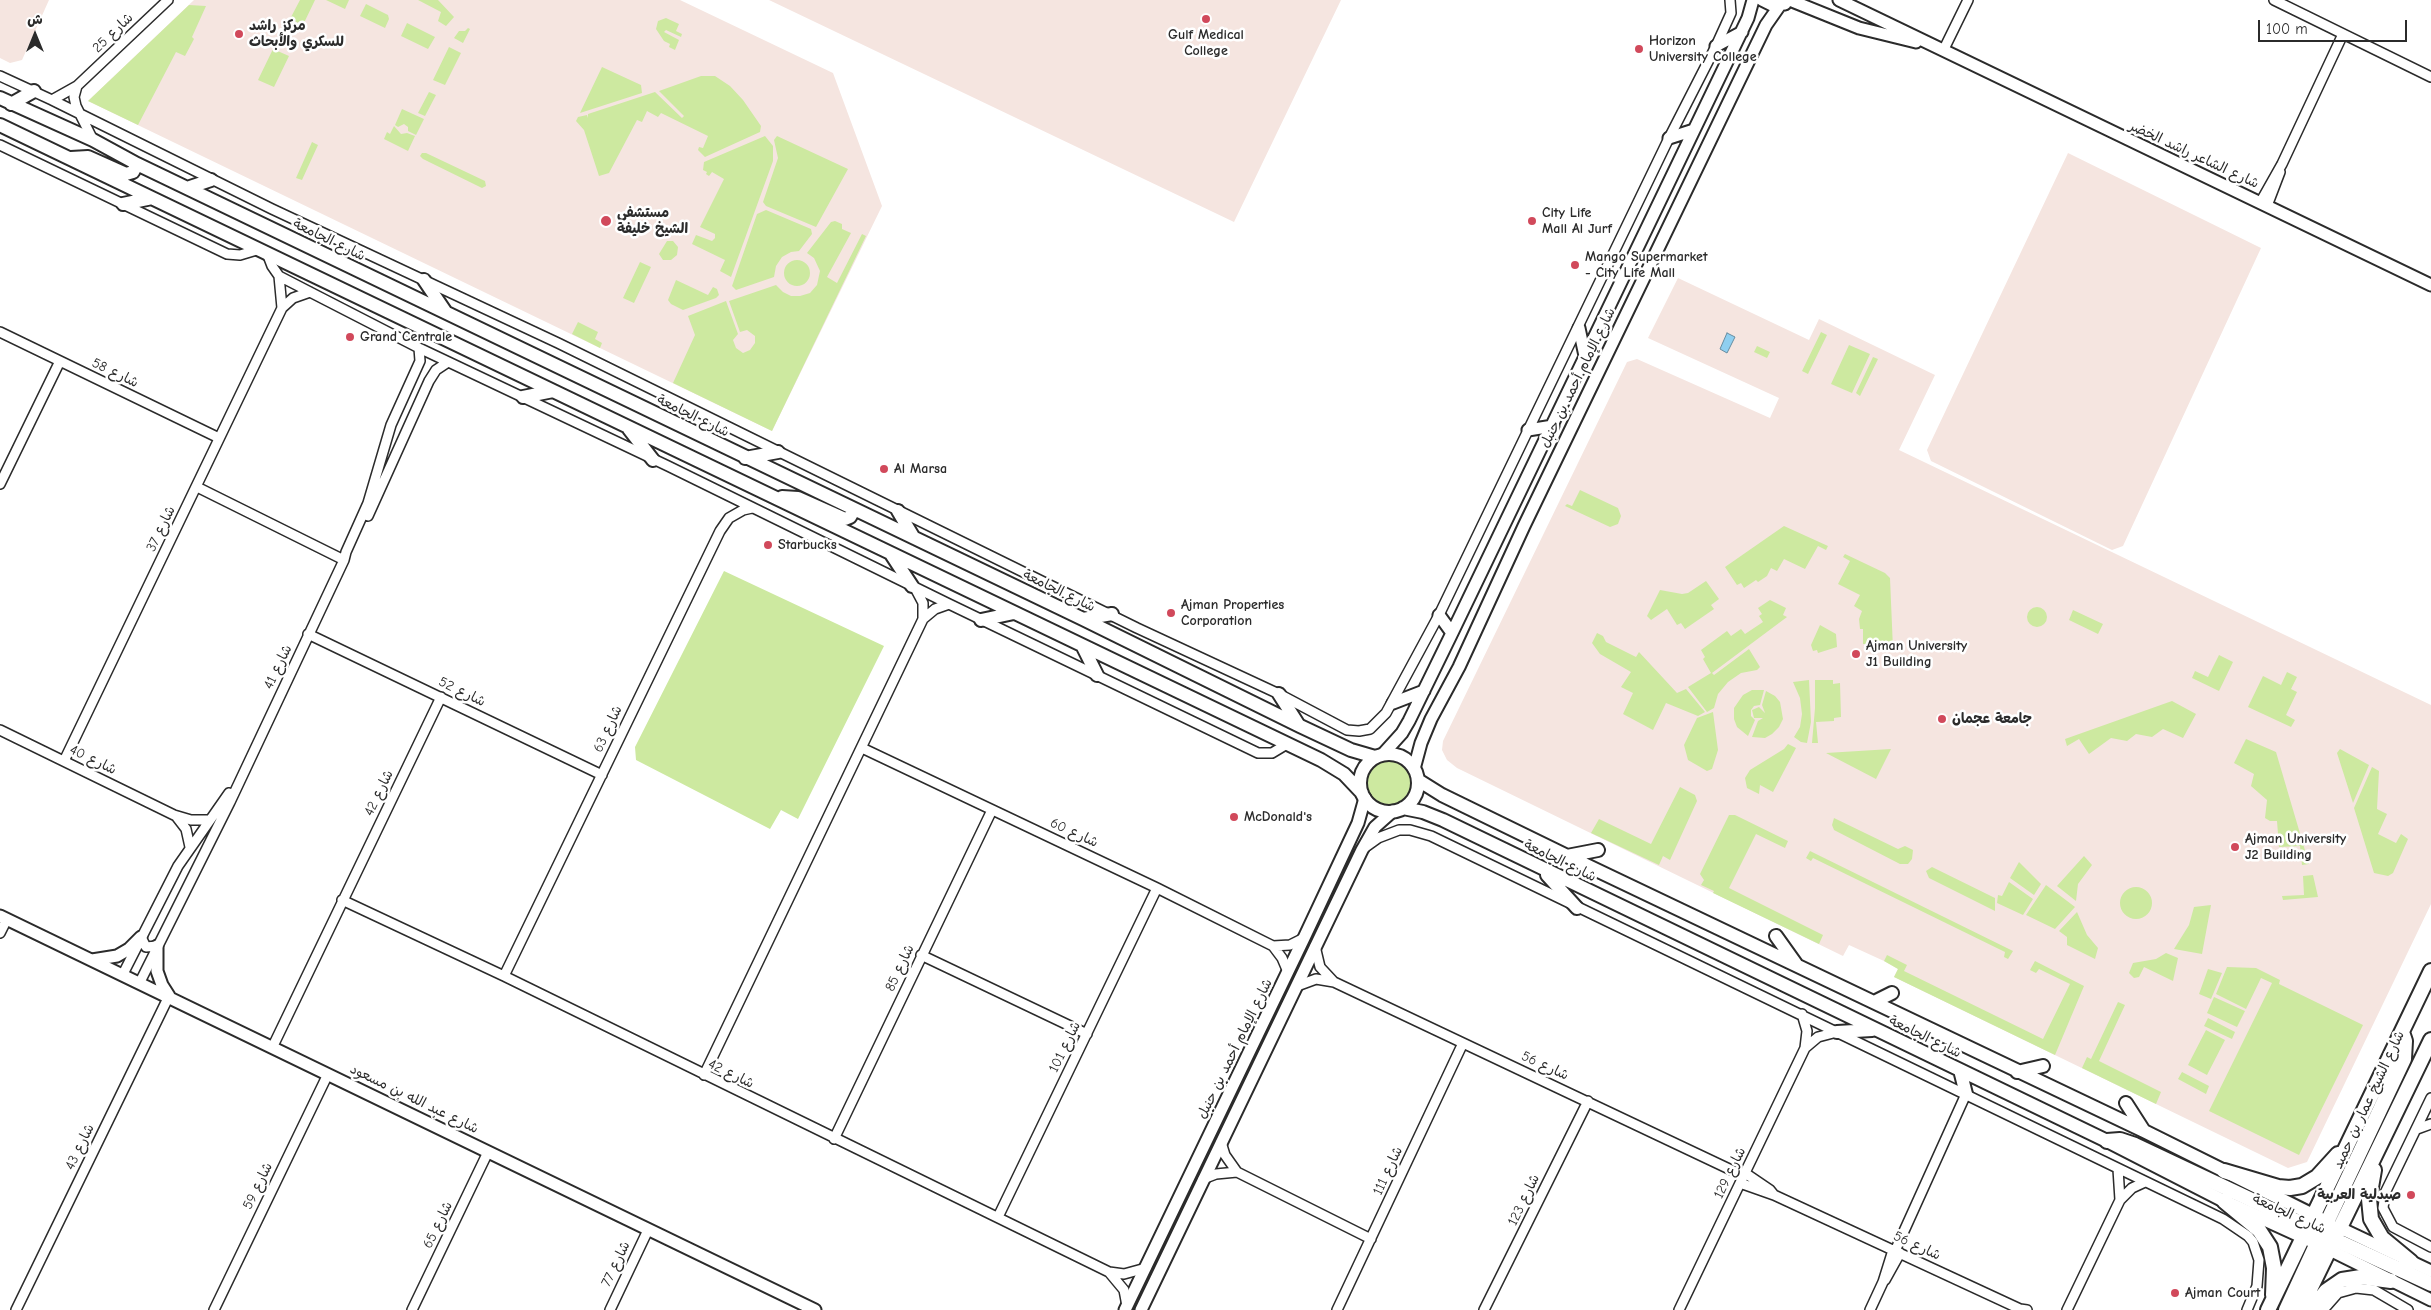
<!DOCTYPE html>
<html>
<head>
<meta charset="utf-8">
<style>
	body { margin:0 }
	#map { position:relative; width:2431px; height:1310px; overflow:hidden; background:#fff; font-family:"Comic Neue","Playpen Sans Arabic",sans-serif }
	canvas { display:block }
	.north { position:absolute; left:10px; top:10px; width:50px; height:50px; -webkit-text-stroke:4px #fff; paint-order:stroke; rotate:0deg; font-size:14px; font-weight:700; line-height:20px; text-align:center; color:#2b2b2b }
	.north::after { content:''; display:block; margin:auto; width:18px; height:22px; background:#2b2b2b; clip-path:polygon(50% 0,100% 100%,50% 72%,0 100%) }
	.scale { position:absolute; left:2258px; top:20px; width:149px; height:22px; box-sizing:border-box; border:2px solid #2b2b2b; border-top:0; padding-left:6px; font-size:15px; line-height:18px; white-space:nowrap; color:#2b2b2b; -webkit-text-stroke:4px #fff; paint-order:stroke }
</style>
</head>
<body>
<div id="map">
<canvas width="2431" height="1310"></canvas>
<div class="north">ش</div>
<div class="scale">100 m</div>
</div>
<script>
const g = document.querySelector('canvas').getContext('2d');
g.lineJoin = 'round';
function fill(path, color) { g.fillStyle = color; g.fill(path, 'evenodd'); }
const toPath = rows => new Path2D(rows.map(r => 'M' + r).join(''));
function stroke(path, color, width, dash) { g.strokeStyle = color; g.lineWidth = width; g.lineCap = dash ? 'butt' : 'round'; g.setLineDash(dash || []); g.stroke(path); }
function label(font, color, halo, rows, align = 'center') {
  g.font = font + ' "Comic Neue","Playpen Sans Arabic",sans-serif'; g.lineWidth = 5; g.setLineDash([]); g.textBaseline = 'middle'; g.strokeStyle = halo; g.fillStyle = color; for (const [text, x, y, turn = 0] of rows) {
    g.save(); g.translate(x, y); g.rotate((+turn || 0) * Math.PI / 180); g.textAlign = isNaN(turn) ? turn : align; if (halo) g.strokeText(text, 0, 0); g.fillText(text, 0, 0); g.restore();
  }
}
fill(toPath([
	[0,0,49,0,22,60,10,63,0,58],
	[194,0,680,0,833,73,882,206,772,431,88,101],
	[769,0,1341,0,1234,222],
	[2068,153,2261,248,2123,546,2112,550,1931,461,1927,450],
	[1678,278,1809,340,1819,319,1935,375,1899,450,2431,705,2431,904,2307,1162,2288,1168,1894,977,1898,969,1884,961,1849,945,1843,956,1457,768,1447,760,1442,750,1443,741,1627,362,1637,359,1770,418,1779,398,1648,338]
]), '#f5e5e0');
fill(toPath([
	[300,0,315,0,303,25,290,19],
	[326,0,349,0,345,9],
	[418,0,438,0,454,17,446,26,438,21,441,12],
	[366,4,388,15,389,19,385,28,360,16],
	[189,5,206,6,192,37,194,39,185,56,176,52,138,125,88,101],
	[666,18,679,24,676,31,682,34,681,37,666,30,664,32,679,40,675,50,669,47,670,44,664,41,656,29,658,21],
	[407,23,435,37,428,49,401,36],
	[468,28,470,29,463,43,454,38,459,31,465,31],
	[449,47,461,53,445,85,433,80],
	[273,49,289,56,274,87,258,80],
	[602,67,641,85,642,93,580,113],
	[701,76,715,76,730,86,743,100,761,126,760,132,705,157,698,150,699,147,703,148,708,136,661,113,658,117,647,111,642,122,637,120,609,173,599,176,584,130,576,121,578,117,587,115,588,118,588,114,655,92,682,118,684,116,659,91],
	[429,92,436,95,425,116,418,113],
	[402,109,424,119,416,135,408,131,408,127,404,124,398,127,395,125],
	[394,126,401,134,407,133,415,136,408,151,384,139,387,132,390,134],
	[765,136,773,146,773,161,731,277,720,271,725,260,692,244,696,235,712,241,715,238,715,234,700,227,724,179,712,172,709,176,706,174,707,172,703,170,704,162],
	[777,136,848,169,816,227,766,206,763,202,778,158,774,140],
	[312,142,318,145,302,180,296,178],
	[422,153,426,153,485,181,486,186,482,188,423,159,420,156],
	[766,210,811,229,812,234,799,251,791,252,782,257,776,266,774,277,736,290,732,286,757,214],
	[835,221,842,224,842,229,851,233,827,277,837,283,862,234,866,236,772,431,673,383,695,335,688,316,726,301,738,334,733,340,736,348,743,353,750,350,755,343,755,336,747,330,740,332,729,301,776,285,783,292,791,296,800,296,810,293,817,285,820,271,814,258,807,253,831,222],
	[667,241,673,241,678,247,677,255,671,260,663,260,659,254],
	'784 273a13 13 0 1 1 26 0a13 13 0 1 1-26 0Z',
	[640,262,651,267,634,303,623,298],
	[676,280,708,295,713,287,717,289,719,295,716,298,683,310,671,304,668,300],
	[578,322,598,332,595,339,602,343,600,348,572,334],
	[1821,332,1827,335,1808,374,1802,371],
	[1849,345,1870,354,1852,393,1831,384],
	[1757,346,1770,352,1767,358,1754,352],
	[1873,357,1878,359,1860,396,1856,393],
	[1580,490,1618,508,1621,516,1618,524,1610,527,1565,506,1567,504,1572,506],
	[1784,526,1828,546,1826,550,1818,546,1805,569,1784,559,1777,571,1771,568,1767,576,1758,582,1756,580,1744,588,1741,583,1737,585,1725,567],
	[1845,554,1885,573,1890,578,1893,649,1870,650,1869,644,1863,644,1863,629,1860,629,1859,619,1862,611,1854,606,1860,595,1838,584,1850,561,1843,557],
	[724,571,884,646,798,819,781,810,770,829,636,760,635,747],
	[1706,581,1719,599,1711,605,1714,609,1685,629,1681,623,1677,625,1667,609,1651,620,1647,616,1660,590,1682,594,1688,593],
	[1770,600,1786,608,1783,615,1787,617,1712,673,1714,675,1749,649,1760,667,1757,670,1741,673,1728,682,1718,694,1714,708,1707,712,1688,687,1711,673,1703,659,1705,657,1701,650,1727,631,1731,636,1741,629,1745,634,1763,622,1759,616,1762,614,1758,608],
	'2027 617a10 10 0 1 1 20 0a10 10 0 1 1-20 0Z',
	[2073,610,2103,624,2098,634,2069,620],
	[1820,625,1836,634,1837,647,1818,653,1817,650,1813,651,1811,645],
	[1597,633,1603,636,1606,642,1636,657,1639,652,1677,693,1686,689,1705,712,1698,716,1666,703,1653,730,1623,714,1633,693,1621,687,1631,672,1600,654,1592,643],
	[2219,655,2233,662,2219,691,2192,678,2195,671,2208,677],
	[2287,672,2297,677,2291,689,2297,692,2286,715,2295,720,2291,727,2248,707,2263,676,2281,685],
	[1809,680,1811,722,1807,743,1801,742,1794,737,1800,727,1802,714,1800,698,1793,682],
	[1815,680,1833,680,1833,684,1840,683,1841,717,1834,718,1834,721,1816,722,1818,743,1812,743,1815,708],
	[1752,690,1764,690,1760,705,1754,706,1751,710,1751,716,1755,720,1748,736,1737,727,1734,719,1734,708,1743,695],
	[1766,691,1775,696,1780,702,1783,719,1779,727,1772,734,1765,738,1752,737,1758,721,1763,718,1754,718,1752,710,1759,707,1765,713,1762,705],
	[2172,701,2196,714,2183,738,2163,729,2152,737,2136,734,2127,741,2111,738,2089,754,2079,739,2067,746,2065,739],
	[1713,712,1718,750,1712,769,1707,771,1688,760,1684,745,1697,718],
	[2246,739,2276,752,2309,864,2302,865,2300,846,2279,847,2277,821,2270,821,2265,818,2267,800,2251,786,2254,774,2234,763],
	[1788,744,1796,748,1773,792,1760,785,1759,794,1747,788,1745,778,1750,770,1784,749],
	[1891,749,1876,779,1826,753],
	[2340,749,2369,765,2353,803,2337,753],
	'1364 782a25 25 0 1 1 50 0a25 25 0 1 1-50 0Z',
	[2372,767,2379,771,2377,809,2387,814,2378,834,2396,843,2401,834,2408,839,2393,873,2388,876,2374,873,2354,808],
	[1680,787,1695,795,1697,801,1670,860,1663,856,1659,865,1591,833,1599,819,1651,844],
	[1729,815,1735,815,1788,841,1785,848,1756,834,1729,888,1823,935,1819,944,1713,893,1714,891,1701,885,1704,880,1700,874],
	[1834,818,1898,849,1905,846,1913,850,1912,859,1908,864,1900,864,1834,830,1832,825],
	[1810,851,2013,951,2008,959,2004,957,2005,952,1813,858,1811,861,1806,858],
	[2084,856,2092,865,2078,884,2076,901,2057,886],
	[2019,862,2041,884,2034,895,2010,878],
	[1932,867,1995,898,1995,911,1929,878,1926,871],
	[2313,875,2318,897,2283,900,2282,896,2304,895,2303,876],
	[2009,882,2033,899,2023,915,1997,903,1998,895,2002,896],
	[2046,885,2075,907,2055,929,2026,915],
	'2120 903a16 16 0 1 1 32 0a16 16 0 1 1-32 0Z',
	[2211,905,2202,954,2174,949,2189,925,2194,907],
	[2077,912,2087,935,2098,948,2095,959,2067,945,2067,937,2059,931],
	[2166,953,2178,958,2173,981,2144,967,2139,977,2134,978,2129,973,2133,963,2156,959],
	[1887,955,1907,965,1904,971,2043,1039,2070,984,2039,969,2036,973,2030,970,2035,961,2084,986,2055,1055,1894,977,1898,969,1884,961],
	[2227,967,2256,968,2280,980,2279,984,2363,1025,2299,1155,2209,1111,2272,983,2261,978,2246,1009,2216,994],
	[2208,969,2222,973,2211,999,2199,994],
	[2214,997,2245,1011,2237,1027,2207,1013],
	[2118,1002,2125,1005,2099,1061,2161,1092,2156,1104,2082,1068,2087,1057,2091,1059],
	[2208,1018,2235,1032,2232,1039,2204,1026],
	[2206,1030,2225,1040,2207,1075,2188,1065],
	[2182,1072,2209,1086,2206,1094,2178,1079]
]), '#cde9a0');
const water = toPath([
	[1727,333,1735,337,1727,353,1720,349,1727,333]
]);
fill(water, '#8fcff0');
stroke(water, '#678da1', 1);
const minor = toPath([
	[2274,0,2431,77],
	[1944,49,1968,0],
	[0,76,52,100,272,209,558,343,1137,628,1279,694,1347,730,1359,731,1370,729,1386,713,1439,615,1669,138,1716,46,1731,13,1730,0],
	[77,86,74,97,76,106,93,140],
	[52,100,77,86,168,0],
	[0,145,227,254,240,255,260,249],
	[2260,203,2282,164,2343,34],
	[2267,206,2280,172],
	[267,253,272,266,279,276,310,292,419,348,668,466,949,604,1258,753,1272,753,1287,744],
	[279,276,282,308],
	[0,332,219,438],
	[0,484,60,361],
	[197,487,344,560],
	[368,516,429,381,436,370,448,362],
	[923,619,935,609,949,604],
	[308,634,602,775],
	[0,730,174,815,191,820,209,820],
	[862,748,1157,888,1273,946,1282,958,1288,972],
	[64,761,282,308,293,298,310,292],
	[176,816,186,829,190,847],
	[1364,848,1378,838,1399,830,1410,830,1431,836,2223,1219,2248,1236,2253,1242,2259,1260,2257,1286,2247,1310],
	[342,900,504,976,1109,1272,1124,1274,1146,1268],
	[0,933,7,919],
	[141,937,146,947,157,946],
	[1273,946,1290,945,1304,938],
	[1315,946,1320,967,1334,982],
	[921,955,1087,1034],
	[123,974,178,866,229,793],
	[504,976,720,531,729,518,743,510,752,508],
	[140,982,230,802,344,560,346,552,368,503,391,425,420,361,419,348],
	[1297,986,1316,979,1334,982,1744,1176],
	[273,1046,441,697],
	[1805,1048,1818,1037,1837,1032],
	[704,1075,923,619,923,603,915,588],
	[2431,1098,2385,1193,2383,1208,2393,1227,2431,1247],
	[2417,1129,2431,1124],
	[834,1139,992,810],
	[1221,1142,1225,1155,1237,1172,1371,1239],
	[2118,1169,2120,1200],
	[1745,1173,1770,1190,1774,1195],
	[1203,1179,1216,1174,1237,1172],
	[1740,1183,1774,1195,2020,1309,2027,1310],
	[998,1217,1157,888],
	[1895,1251,1966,1094],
	[1109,1272,1124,1290,1127,1306],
	[1885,1280,1900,1253],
	[16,1310,169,996],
	[214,1310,328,1074],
	[412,1310,488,1152],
	[610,1310,648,1230],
	[1337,1310,1463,1043],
	[1484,1310,1588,1101],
	[1679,1310,1805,1048,1807,1031,1802,1014],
	[1870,1310,1883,1282,1893,1250],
	[2067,1310,2120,1200,2132,1188,2145,1182],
	[2323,1310,2338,1293,2356,1288,2374,1290,2408,1310]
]);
const tertiary = toPath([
	[1762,0,1772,5,1785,4],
	[1839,0,2431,285],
	[1792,1,1859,28,1916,42],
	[1716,46,1742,32],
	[1669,138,1694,130],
	[1579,328,1585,356],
	[1528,430,1553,426],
	[1439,615,1452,633],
	[1393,703,1424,691],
	[1383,754,1402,733,1409,721,1452,633,1748,18,1753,0],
	[1414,769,1421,743,1431,719,1459,667,1524,526,1766,25,1780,5],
	[0,916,815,1310],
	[157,946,157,971,162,985,169,996],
	[92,960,117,956,129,949,141,937],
	[2340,1228,2431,1271],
	[2328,1249,2431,1300],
	[1125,1310,1304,938,1358,823,1365,798],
	[1141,1310,1362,850,1375,827,1393,811]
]);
const secondary = toPath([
	[0,98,93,140,137,164,1083,619,1300,726,1351,750,1375,757],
	[11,104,34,91],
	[0,125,1321,760,1344,774,1362,793],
	[71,158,88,157,126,174,133,172,137,164],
	[187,188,211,180],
	[123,204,152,198],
	[424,280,445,311],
	[523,397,553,391],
	[629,429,653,460],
	[745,458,778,452],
	[782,497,798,498,845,519,850,517,854,510],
	[898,511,914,538],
	[891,554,912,586],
	[1083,619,1112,614],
	[981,620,1014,613],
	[1083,647,1097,675],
	[1279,694,1298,724],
	'1360 783a29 29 0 1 1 58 0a29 29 0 1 1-58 0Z',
	[1418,780,1442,795,1567,856,2144,1131,2321,1219],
	[1403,808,1423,812,1443,820,2107,1141,2224,1201,2325,1247],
	[1567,856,1598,850],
	[1547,875,1577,908],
	[1776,936,1796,964],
	[1874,1002,1892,993],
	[1837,1032,1872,1030],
	[1960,1070,1966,1094],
	[2017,1072,2043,1066],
	[2126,1103,2144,1131]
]);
const primary = toPath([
	[2107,1141,2120,1140,2135,1145,2309,1227,2325,1230,2340,1228],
	[2374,1170,2369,1199,2371,1219,2382,1238,2411,1262],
	[2224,1171,2278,1187,2290,1188,2302,1186,2317,1177,2338,1154],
	[2224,1201,2259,1230,2270,1247,2274,1268,2273,1295],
	[2327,1236,2431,1284],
	[2325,1238,2327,1222,2404,1059,2405,1041,2402,1032],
	[2268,1310,2431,971],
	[2286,1310,2317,1243,2318,1226],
	[2300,1310,2431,1040],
	[2311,1310,2326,1291,2342,1280,2361,1277,2391,1281]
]);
stroke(minor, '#2b2b2b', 12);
stroke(tertiary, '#2b2b2b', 15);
stroke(secondary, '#2b2b2b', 16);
stroke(primary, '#2b2b2b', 18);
stroke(minor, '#fff', 9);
stroke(tertiary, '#fff', 11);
stroke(secondary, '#fff', 12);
stroke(primary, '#fff', 14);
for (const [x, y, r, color] of [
	[1206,19,5,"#d1495b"],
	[239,34,5,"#d1495b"],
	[1639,49,5,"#d1495b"],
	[606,221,6,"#d1495b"],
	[1532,221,5,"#d1495b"],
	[1575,265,5,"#d1495b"],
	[350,337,5,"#d1495b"],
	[884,469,5,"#d1495b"],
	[768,545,5,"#d1495b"],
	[1171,613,5,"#d1495b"],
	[1856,654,5,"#d1495b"],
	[1942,719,5,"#d1495b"],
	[1234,817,5,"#d1495b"],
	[2235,847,5,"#d1495b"],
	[2411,1195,5,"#d1495b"],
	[2175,1293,5,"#d1495b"]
]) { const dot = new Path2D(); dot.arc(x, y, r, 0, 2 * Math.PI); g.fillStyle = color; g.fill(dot); stroke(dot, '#fff', 2); }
label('bold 14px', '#2b2b2b', '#fff', [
	["مركز راشد",249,26],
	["للسكري والأبحاث",249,42],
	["Gulf Medical",1206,35,"center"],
	["College",1206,51,"center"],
	["Horizon",1649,41],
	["University College",1649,57],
	["مستشفى",617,213],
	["الشيخ خليفة",617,229],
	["City Life",1542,213],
	["Mall Al Jurf",1542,229],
	["Mango Supermarket",1585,257],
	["- City Life Mall",1585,273],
	["Grand Centrale",360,337],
	["Al Marsa",894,469],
	["Starbucks",778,545],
	["Ajman Properties",1181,605],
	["Corporation",1181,621],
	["Ajman University",1866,646],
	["J1 Building",1866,662],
	["جامعة عجمان",1952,719],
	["McDonald's",1244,817],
	["Ajman University",2245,839],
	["J2 Building",2245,855],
	["صيدلية العربية",2401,1195,"right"],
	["Ajman Court",2185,1293]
], 'left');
label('14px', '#2b2b2b', '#fff', [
	["شارع 25",113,33,-44],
	["شارع الشاعر راشد الخضر",2194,155,25],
	["شارع الجامعة",329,240,26],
	["شارع 58",115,373,26],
	["شارع الإمام أحمد بن حنبل",1578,378,-64],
	["شارع الجامعة",693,416,26],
	["شارع 37",161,529,-64],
	["شارع الجامعة",1059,591,26],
	["شارع 41",278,667,-64],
	["شارع 52",462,692,26],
	["شارع 63",608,729,-65],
	["شارع 40",93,760,26],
	["شارع 42",379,793,-64],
	["شارع 60",1074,833,25],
	["شارع الجامعة",1560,861,26],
	["شارع 85",900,968,-65],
	["شارع الجامعة",1925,1037,26],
	["شارع 101",1065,1047,-64],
	["شارع الإمام أحمد بن حنبل",1235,1049,-64],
	["شارع 56",1545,1066,25],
	["شارع 42",731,1074,26],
	["شارع عبد الله بن مسعود",414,1099,26],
	["شارع الشيخ عمار بن حميد",2369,1100,-65],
	["شارع 43",80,1147,-64],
	["شارع 111",1388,1171,-65],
	["شارع 129",1730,1173,-64],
	["شارع 59",258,1186,-64],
	["شارع 123",1524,1200,-64],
	["شارع الجامعة",2289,1214,24],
	["شارع 65",438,1225,-64],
	["شارع 56",1917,1246,25],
	["شارع 77",616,1264,-64]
]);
</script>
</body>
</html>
